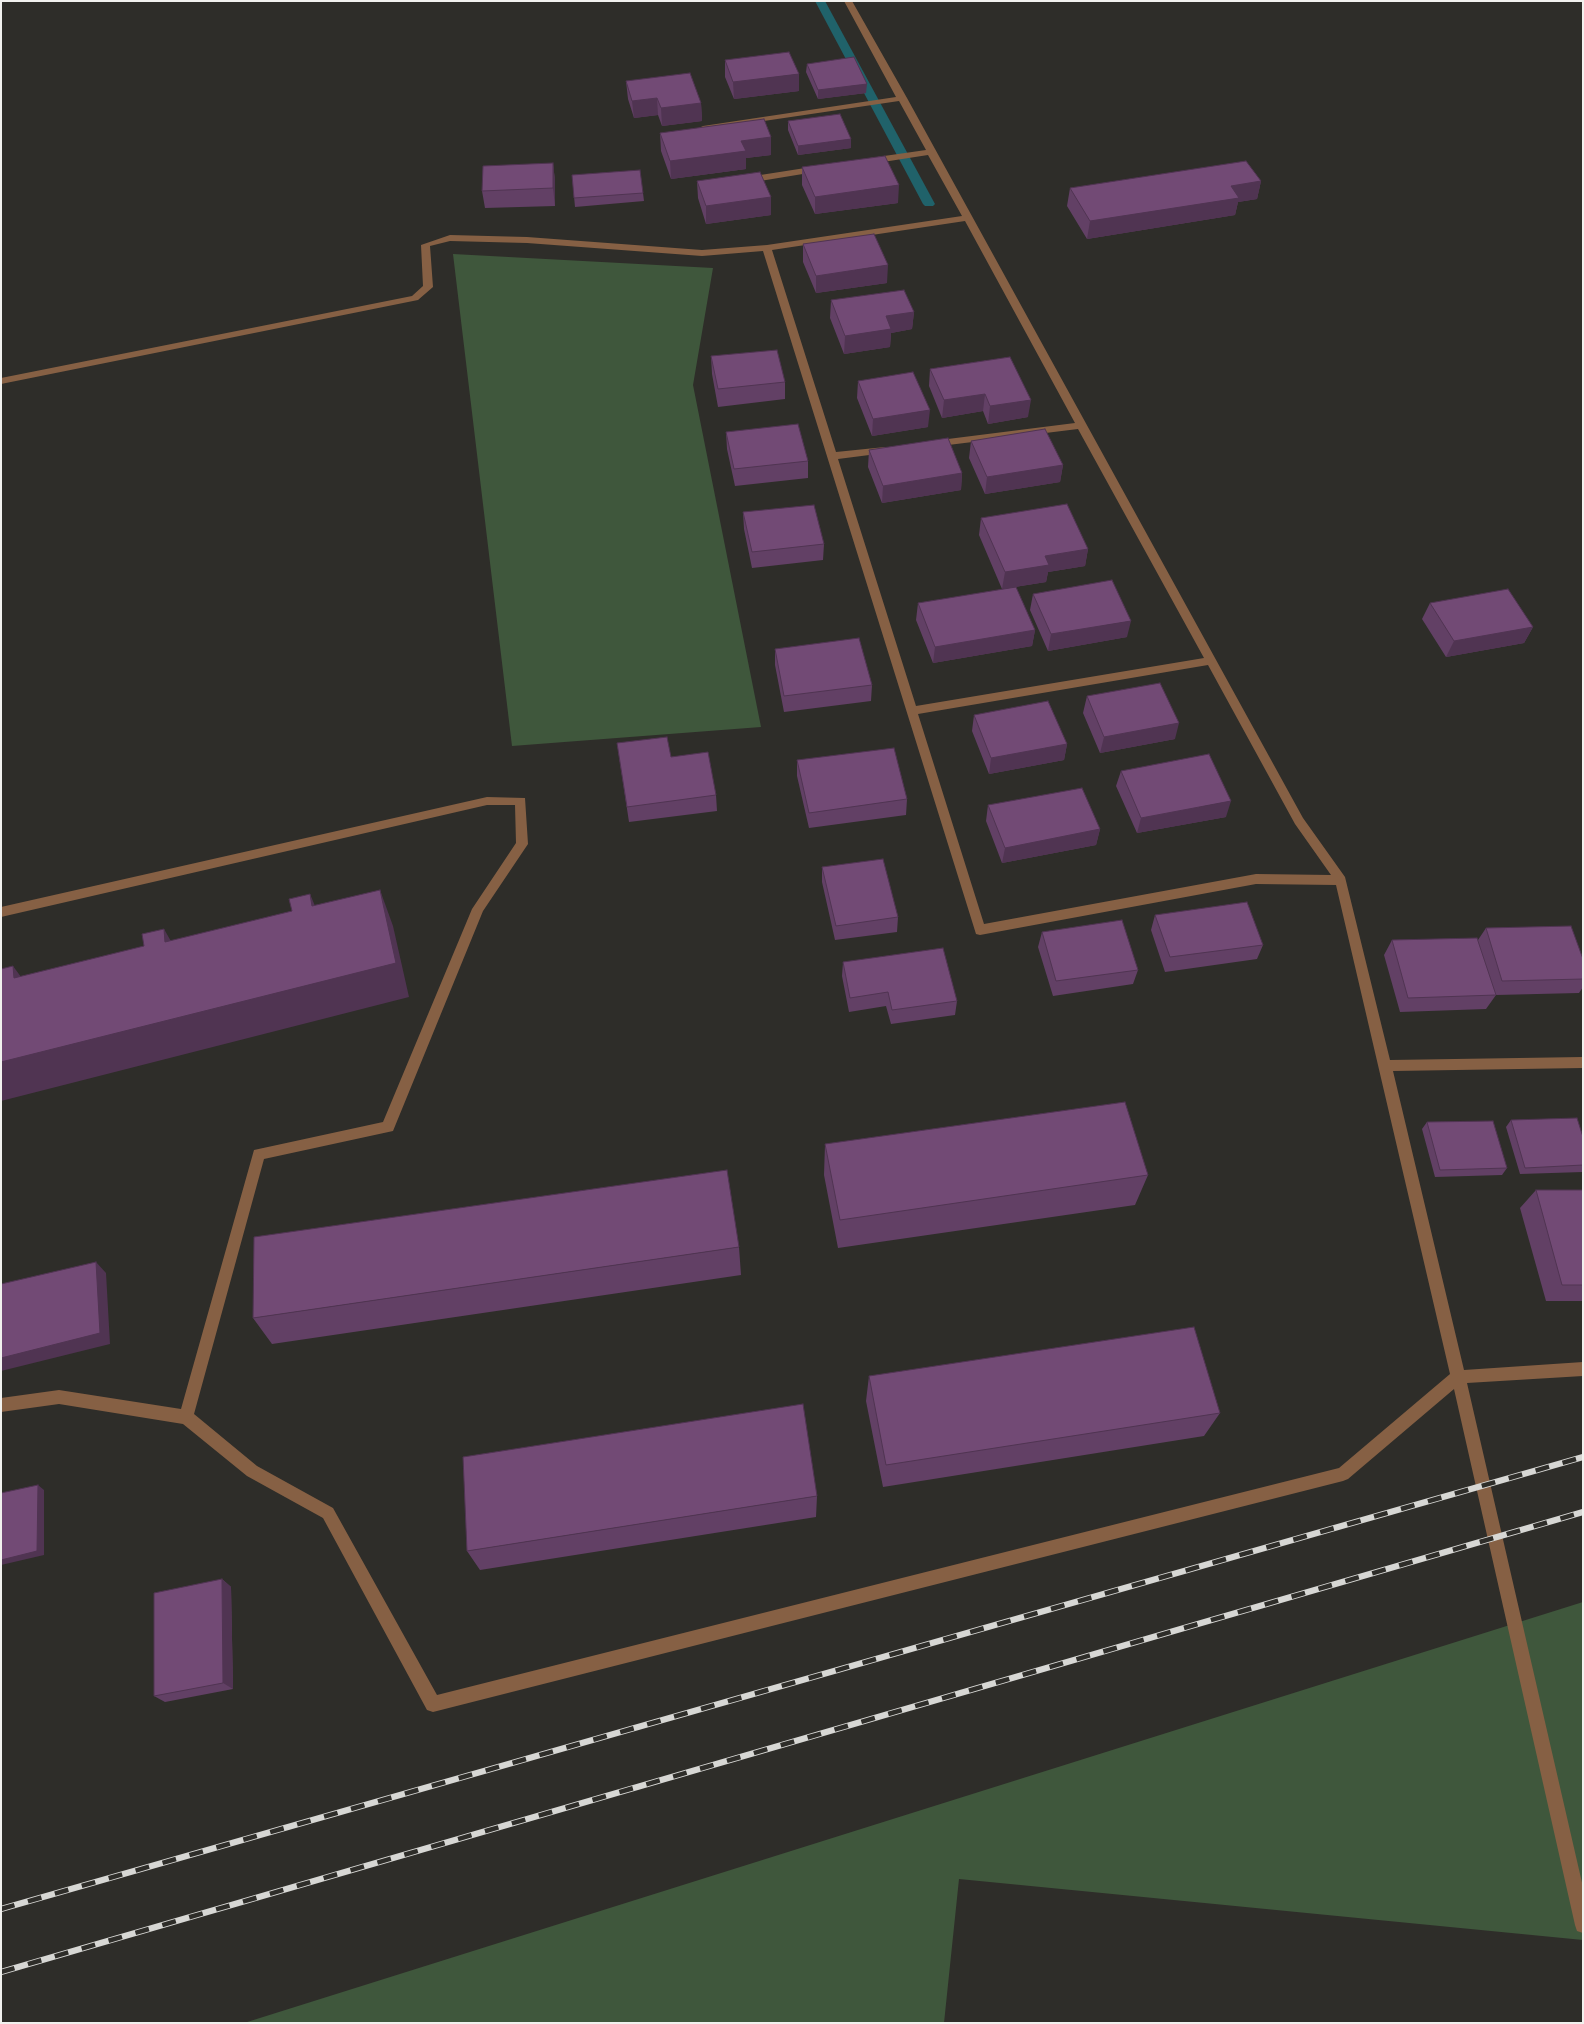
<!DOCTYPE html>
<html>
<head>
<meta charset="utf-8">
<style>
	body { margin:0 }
	#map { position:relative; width:1584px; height:2024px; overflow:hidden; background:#2e2d29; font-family:Spectral,serif }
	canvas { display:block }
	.frame { position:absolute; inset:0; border:2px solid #f1f1ee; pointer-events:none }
</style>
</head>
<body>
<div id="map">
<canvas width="1584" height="2024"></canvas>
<div class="frame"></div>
</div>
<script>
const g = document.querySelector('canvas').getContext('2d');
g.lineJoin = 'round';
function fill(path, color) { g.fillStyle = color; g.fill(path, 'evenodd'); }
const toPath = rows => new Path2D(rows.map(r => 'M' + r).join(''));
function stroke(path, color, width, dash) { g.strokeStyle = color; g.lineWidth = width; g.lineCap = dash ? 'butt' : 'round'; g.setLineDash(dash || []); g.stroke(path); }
fill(toPath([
	[453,254,713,268,693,385,761,727,512,746],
	[1583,1602,1583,1940,959,1879,944,2023,244,2023]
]), '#3f573c');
fill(toPath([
	[815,1,825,1,935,204,933,206,925,206,923,204,815,1]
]), '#20626a');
fill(toPath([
	[844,1,852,1,907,98,1303,818,1345,877,1390,1060,1583,1057,1583,1068,1393,1071,1464,1370,1583,1362,1583,1376,1467,1383,1583,1887,1583,1933,1577,1931,1575,1925,1454,1389,1348,1479,1343,1481,433,1712,427,1710,323,1518,247,1476,183,1424,59,1404,1,1412,1,1398,59,1390,181,1409,254,1150,383,1122,472,909,516,843,515,805,487,805,1,917,1,907,487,797,525,798,528,844,483,911,393,1131,264,1159,194,1414,257,1466,333,1508,437,1695,1339,1468,1450,1374,1336,885,1256,884,980,935,976,934,763,251,702,256,527,243,450,241,430,246,433,287,418,300,1,384,1,378,412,296,423,286,421,245,450,235,527,237,702,250,767,245,962,216,928,155,870,164,866,161,870,158,926,150,899,101,703,130,699,128,703,126,896,97,844,1],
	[965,221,1075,423,932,441,927,444,932,447,1078,429,1204,658,916,706,838,459,885,453,890,450,885,447,836,452,772,250,965,221],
	[1208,665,1295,824,1331,875,1256,874,984,924,918,714,1208,665],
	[818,166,821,167,821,171,754,182,750,179,754,176,818,166]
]), '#866044');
const rail = toPath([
	[1,1909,1583,1457],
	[1,1972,1583,1512]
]);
stroke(rail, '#d7d7d4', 6);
stroke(rail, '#2e2d29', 4.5, [14]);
fill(toPath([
	[725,60,799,91,734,99,725,77],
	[807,64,866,93,818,99,806,72],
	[626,81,701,103,702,121,662,126,658,115,634,118,628,99],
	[788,121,851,148,798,155,788,130],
	[660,133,771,137,771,155,746,158,746,169,671,179,661,151],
	[553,163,555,181,555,206,485,208,482,191],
	[802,167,898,203,815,214,802,185],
	[572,175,643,193,644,201,575,207],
	[697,181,771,197,771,215,706,224,698,198],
	[1261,181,1257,199,1238,202,1235,215,1087,239,1067,206,1070,188],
	[803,244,887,283,816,293,803,262],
	[831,300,914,312,912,329,891,333,890,347,844,354,830,318],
	[711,356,785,382,785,399,718,407,712,374],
	[1010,357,1028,417,988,424,983,411,942,418,929,386,930,369],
	[858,381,928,427,872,436,857,398],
	[726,432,808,461,808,478,735,486,727,449],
	[971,441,1063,465,1060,482,985,494,969,458],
	[869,450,962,473,961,490,882,503,868,467],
	[743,512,824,544,823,560,752,568,744,529],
	[981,518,1088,549,1085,566,1048,572,1046,582,1002,589,979,535],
	[1033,594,1127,637,1048,651,1030,610],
	[918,603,1035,630,1032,646,933,663,916,620],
	[1430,603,1533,627,1524,643,1446,657,1422,619],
	[775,649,872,685,871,701,784,712,775,665],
	[1087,696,1175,739,1100,753,1083,713],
	[974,715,1067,744,1064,760,989,774,972,731],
	[617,743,671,757,716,795,717,811,629,822],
	[797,760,907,799,906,815,809,828,797,776],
	[1121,771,1226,817,1137,833,1116,786],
	[988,805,1100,829,1096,845,1002,863,986,821],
	[822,867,898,917,897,932,835,940,822,882],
	[1155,915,1263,945,1257,959,1165,972,1151,930],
	[1486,928,1583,959,1583,987,1579,993,1496,995,1486,1009,1400,1012,1384,955,1392,940,1478,940],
	[1042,932,1138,970,1133,984,1053,996,1038,947],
	[843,962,957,1001,955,1015,891,1024,886,1006,849,1012,842,976],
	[1511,1120,1583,1137,1583,1172,1520,1174,1506,1127],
	[1427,1122,1507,1168,1502,1175,1435,1177,1422,1129],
	[825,1144,1148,1175,1135,1205,838,1248,824,1175],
	[1536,1190,1583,1190,1583,1301,1546,1301,1520,1208],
	[739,1247,741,1275,272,1344,253,1318],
	[869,1376,1220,1413,1204,1436,883,1487,866,1401],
	[817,1496,816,1517,480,1570,467,1551],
	[222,1579,231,1587,233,1689,165,1702,154,1696]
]), '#624065');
fill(toPath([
	[799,74,799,91,734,99,733,82],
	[867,84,866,93,818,99,818,90],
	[657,98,658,115,634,118,632,101],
	[701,103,702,121,662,126,661,108],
	[771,137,771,155,746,158,746,169,671,179,670,161,741,141],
	[851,139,851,148,798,155,798,146],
	[553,163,555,181,555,206,553,188],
	[1261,181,1257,199,1238,202,1235,215,1087,239,1090,221,1231,186],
	[899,185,898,203,815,214,815,197],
	[771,197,771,215,706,224,706,206],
	[888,265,887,283,816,293,816,276],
	[914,312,912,329,891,333,890,347,844,354,845,336,886,316],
	[985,394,983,411,942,418,944,400],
	[1031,400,1028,417,988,424,990,406],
	[930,410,928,427,872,436,873,419],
	[1063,465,1060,482,985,494,987,477],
	[962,473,961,490,882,503,883,486],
	[1088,549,1085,566,1048,572,1046,582,1002,589,1005,572,1045,556],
	[1131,621,1127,637,1048,651,1051,634],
	[1533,627,1524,643,1446,657,1454,641],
	[1035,630,1032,646,933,663,935,647],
	[1179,723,1175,739,1100,753,1104,737],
	[1067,744,1064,760,989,774,991,758],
	[1231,801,1226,817,1137,833,1141,818],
	[1100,829,1096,845,1002,863,1005,848],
	[380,890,393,926,409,997,1,1101,1,1062],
	[310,894,325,930,312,906],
	[164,929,184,964,165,942],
	[13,966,38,1000,14,978],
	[96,1262,106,1273,110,1344,1,1371,1,1358],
	[38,1485,44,1490,44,1555,1,1565,1,1560],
	[222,1579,231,1587,233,1689,223,1683]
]), '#503452');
const building = toPath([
	[789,52,799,74,733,82,725,60,789,52],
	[854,57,867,84,818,90,807,64,854,57],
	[690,73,701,103,661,108,657,98,632,101,626,81,690,73],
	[840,114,851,139,798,146,788,121,840,114],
	[764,119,771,137,741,141,746,151,670,161,660,133,764,119],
	[885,156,899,185,815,197,802,167,885,156],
	[1246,161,1261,181,1231,186,1239,198,1090,221,1070,188,1246,161],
	[553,163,553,188,482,191,483,166,553,163],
	[640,170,643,193,574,198,572,175,640,170],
	[760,172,771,197,706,206,697,181,760,172],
	[874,234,888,265,816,276,803,244,874,234],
	[904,290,914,312,886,316,891,329,845,336,831,300,904,290],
	[777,350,785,382,718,389,711,356,777,350],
	[1010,357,1031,400,990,406,985,394,944,400,930,369,1010,357],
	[913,372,930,410,873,419,858,381,913,372],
	[798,424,808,461,734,469,726,432,798,424],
	[1045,429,1063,465,987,477,971,441,1045,429],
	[948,438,962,473,883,486,869,450,948,438],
	[1067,504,1088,549,1045,556,1049,565,1005,572,981,518,1067,504],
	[814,505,824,544,752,552,743,512,814,505],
	[1112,580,1131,621,1051,634,1033,594,1112,580],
	[1016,587,1035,630,935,647,918,603,1016,587],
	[1508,589,1533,627,1454,641,1430,603,1508,589],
	[859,638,872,685,784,696,775,649,859,638],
	[1160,683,1179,723,1104,737,1087,696,1160,683],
	[1048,701,1067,744,991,758,974,715,1048,701],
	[667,737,671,757,708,752,716,795,627,807,617,743,667,737],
	[894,748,907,799,809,813,797,760,894,748],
	[1209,754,1231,801,1141,818,1121,771,1209,754],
	[1082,788,1100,829,1005,848,988,805,1082,788],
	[883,859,898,917,836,926,822,867,883,859],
	[380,890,396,963,1,1062,1,969,13,966,14,978,144,946,142,934,164,929,165,942,292,911,289,899,310,894,312,906,380,890],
	[1247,902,1263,945,1170,957,1155,915,1247,902],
	[1122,920,1138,970,1056,981,1042,932,1122,920],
	[1571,926,1583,959,1583,979,1502,981,1486,928,1571,926],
	[1477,938,1496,995,1408,998,1392,940,1477,938],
	[943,948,957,1001,892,1010,888,992,850,998,843,962,943,948],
	[1125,1102,1148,1175,840,1220,825,1144,1125,1102],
	[1577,1118,1583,1137,1583,1165,1525,1168,1511,1120,1577,1118],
	[1493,1121,1507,1168,1440,1170,1427,1122,1493,1121],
	[727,1170,739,1247,253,1318,254,1237,727,1170],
	[1536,1190,1583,1190,1583,1285,1562,1285,1536,1190],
	[96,1262,100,1333,1,1358,1,1284,96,1262],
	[1194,1327,1220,1413,886,1465,869,1376,1194,1327],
	[803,1404,817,1496,467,1551,463,1457,803,1404],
	[38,1485,37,1551,1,1560,1,1493,38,1485],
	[222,1579,223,1683,154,1696,154,1593,222,1579]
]);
fill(building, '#724a75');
stroke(building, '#503452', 1);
</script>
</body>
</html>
